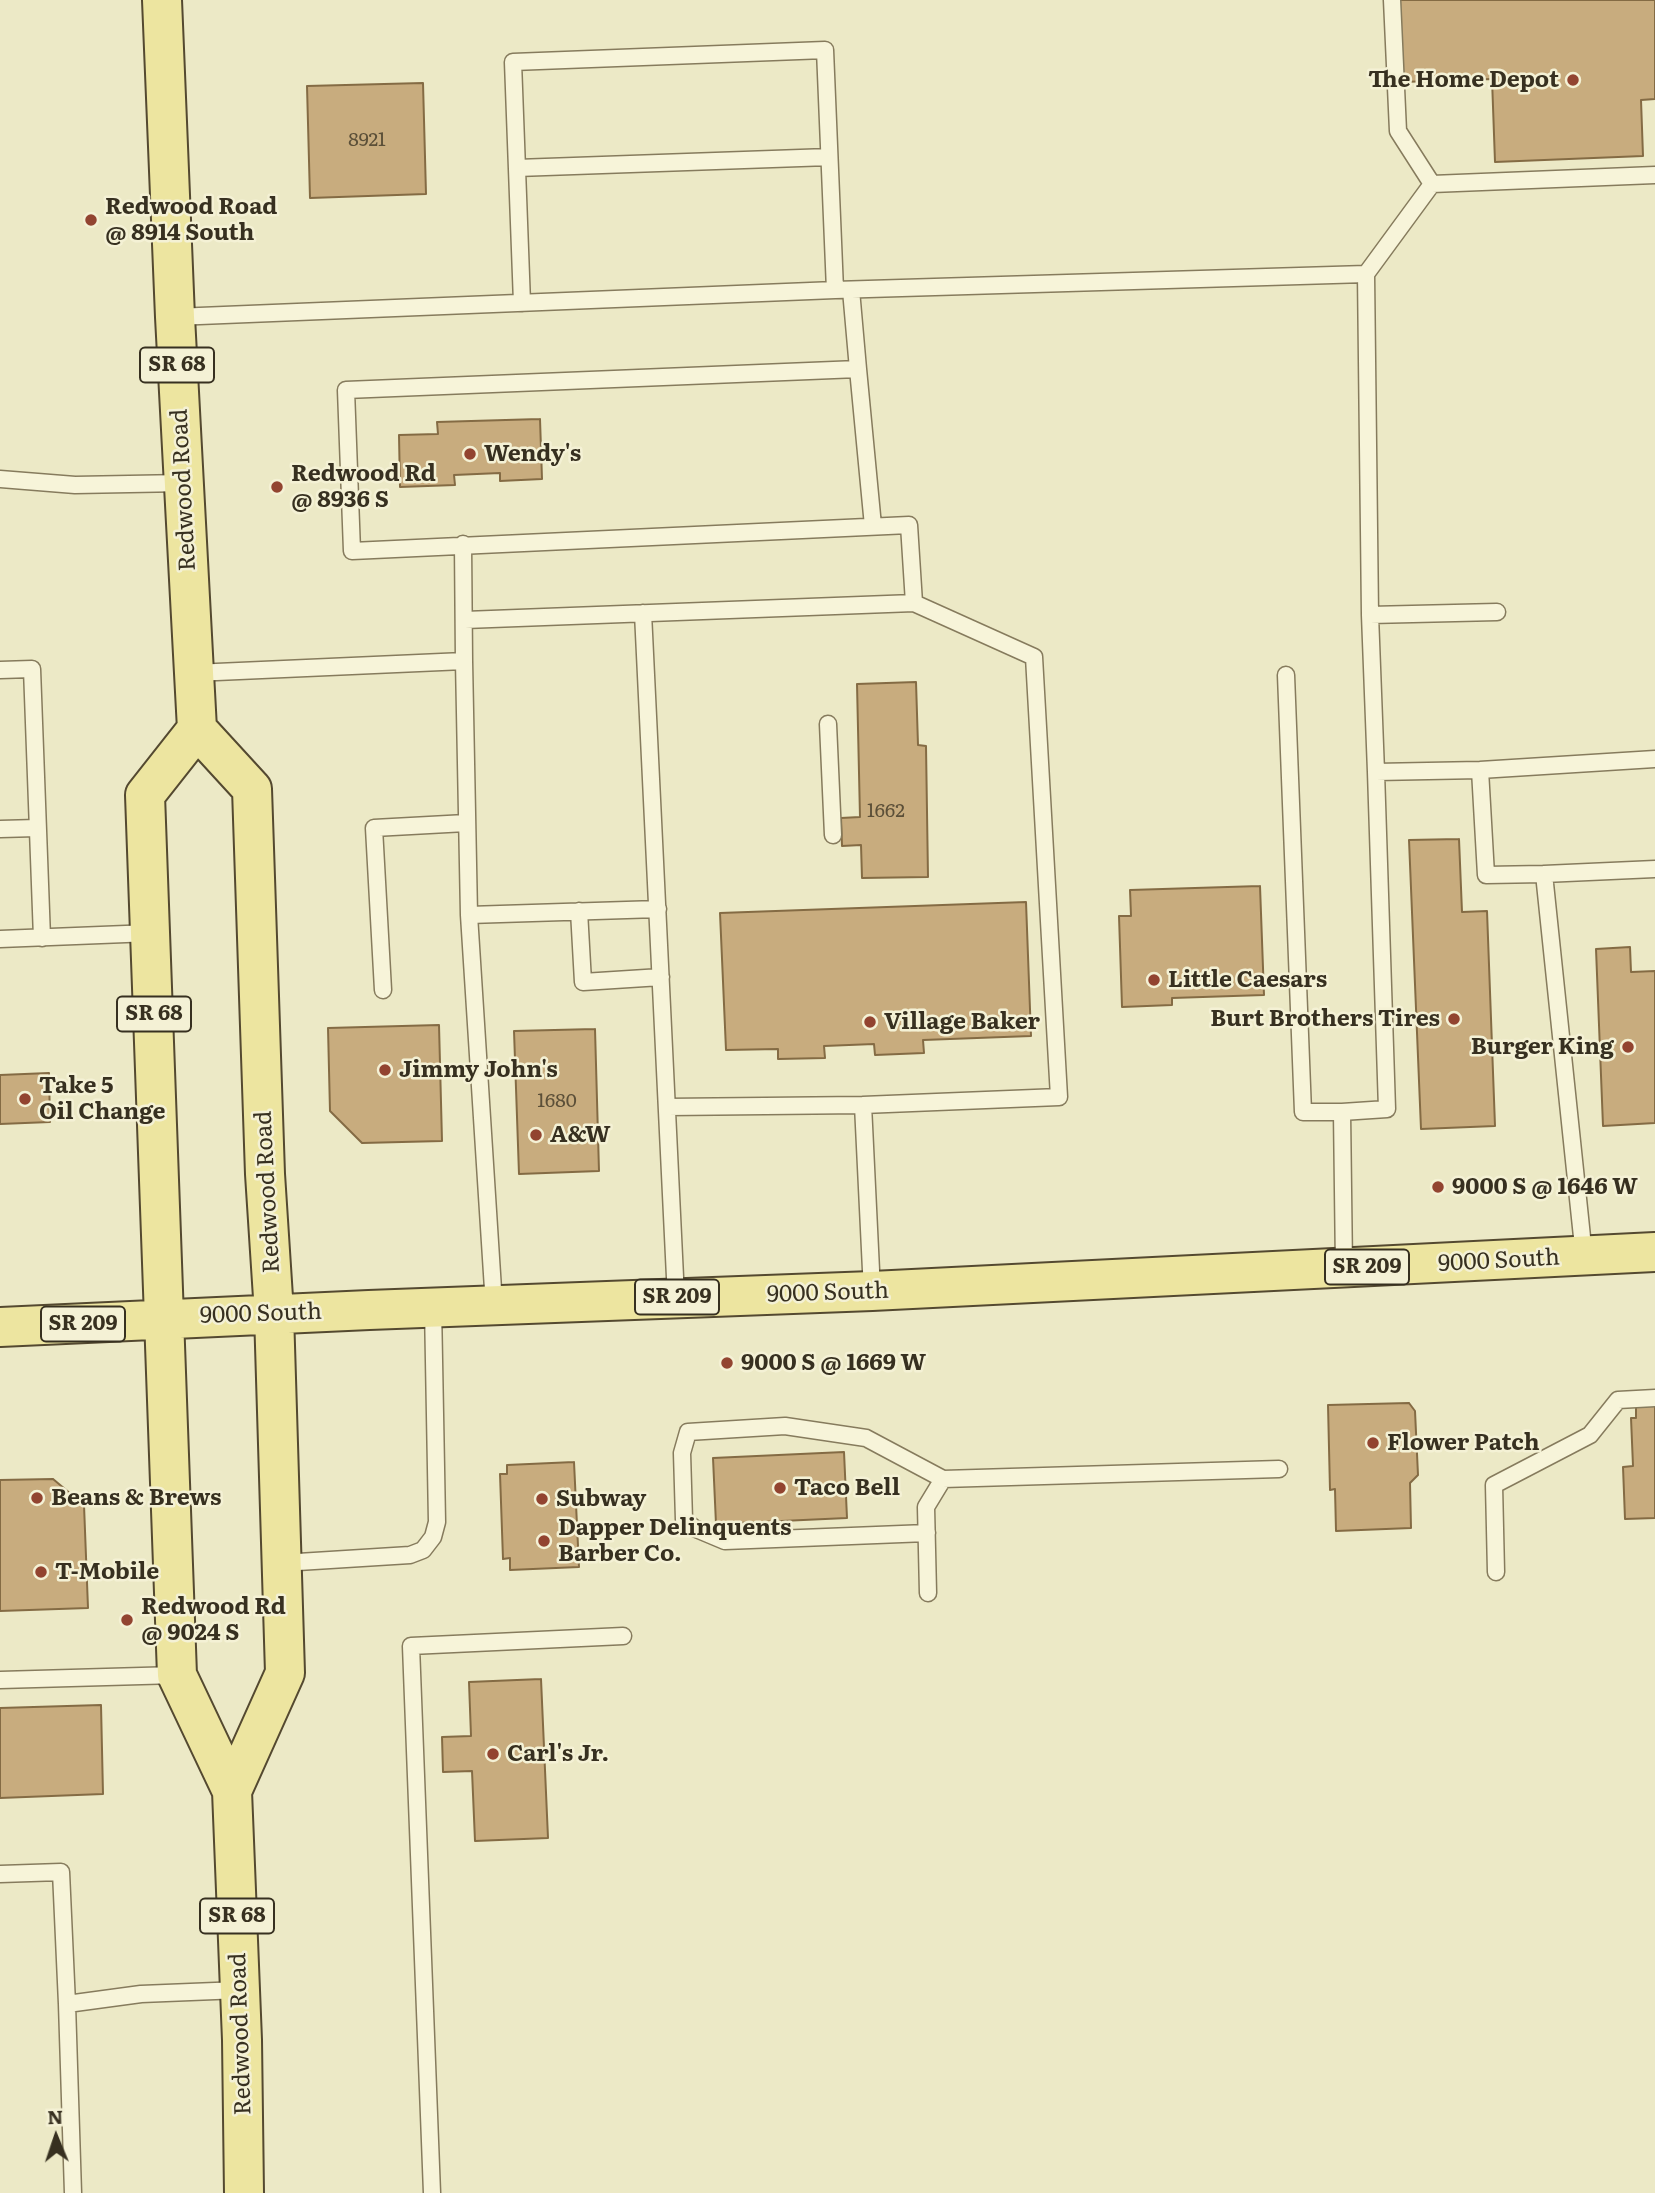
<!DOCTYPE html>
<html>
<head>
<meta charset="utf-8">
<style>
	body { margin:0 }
	#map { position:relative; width:1655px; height:2193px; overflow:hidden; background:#ece9c6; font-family:Literata,serif }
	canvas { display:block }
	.north { position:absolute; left:21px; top:2102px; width:70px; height:70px; -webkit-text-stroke:5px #f4f1d5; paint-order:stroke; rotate:358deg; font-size:19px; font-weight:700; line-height:28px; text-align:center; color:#373020 }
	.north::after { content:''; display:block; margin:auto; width:24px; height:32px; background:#373020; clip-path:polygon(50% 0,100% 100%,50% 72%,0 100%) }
</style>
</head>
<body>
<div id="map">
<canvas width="1655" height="2193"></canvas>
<div class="north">N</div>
</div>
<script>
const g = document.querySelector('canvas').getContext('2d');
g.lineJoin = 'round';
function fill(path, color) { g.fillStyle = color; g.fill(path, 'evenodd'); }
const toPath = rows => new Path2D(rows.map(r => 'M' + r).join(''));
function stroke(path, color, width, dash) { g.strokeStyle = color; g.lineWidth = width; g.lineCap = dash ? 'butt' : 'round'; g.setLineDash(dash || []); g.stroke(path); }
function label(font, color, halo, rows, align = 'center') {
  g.font = font + ' Literata,serif'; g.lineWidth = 5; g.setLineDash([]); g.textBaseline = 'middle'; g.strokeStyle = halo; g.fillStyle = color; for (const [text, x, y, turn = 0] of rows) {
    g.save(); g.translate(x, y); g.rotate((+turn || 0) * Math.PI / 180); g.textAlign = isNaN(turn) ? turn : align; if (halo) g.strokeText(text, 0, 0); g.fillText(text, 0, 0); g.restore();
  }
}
const building = toPath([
	[1399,0,1655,0,1655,99,1641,100,1643,156,1495,162,1492,79,1402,82,1399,0],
	[423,83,426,194,310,198,307,86,423,83],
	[540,419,542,479,500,481,500,473,454,475,455,485,400,487,399,435,438,434,437,422,540,419],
	[916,682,918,745,926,746,928,877,862,878,861,845,842,846,841,818,860,817,857,684,916,682],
	[1459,839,1462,912,1487,911,1495,1126,1421,1129,1409,840,1459,839],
	[1260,886,1264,995,1172,998,1172,1005,1122,1007,1119,916,1131,916,1130,890,1260,886],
	[1026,902,1031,1036,923,1040,924,1053,875,1055,874,1044,824,1046,825,1058,778,1059,778,1049,726,1050,720,913,1026,902],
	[1630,947,1631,972,1655,971,1655,1123,1603,1126,1596,949,1630,947],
	[439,1025,442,1141,362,1143,330,1111,328,1028,439,1025],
	[595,1029,599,1171,519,1174,514,1031,595,1029],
	[49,1073,50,1122,0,1124,0,1075,49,1073],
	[1409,1403,1415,1411,1418,1475,1410,1483,1411,1528,1336,1531,1335,1489,1330,1490,1328,1405,1409,1403],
	[1636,1406,1655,1406,1655,1518,1625,1519,1623,1467,1633,1466,1631,1418,1636,1418,1636,1406],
	[844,1452,847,1518,716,1524,713,1458,844,1452],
	[574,1462,579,1567,510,1570,510,1558,503,1559,500,1474,507,1474,507,1465,574,1462],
	[53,1479,84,1505,88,1608,0,1611,0,1480,53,1479],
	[541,1679,548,1838,475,1841,472,1771,443,1772,442,1737,471,1736,469,1682,541,1679],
	[101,1705,103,1794,0,1798,0,1708,101,1705]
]);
fill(building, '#c8ac7e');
stroke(building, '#846b44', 2);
const service = toPath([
	[1392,0,1398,131,1432,184],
	[517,168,829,157],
	[1366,274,1432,184,1655,175],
	[851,290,858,369],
	[522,303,513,62,825,50,835,290],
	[175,317,835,290,1366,274,1370,615,1497,612],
	[0,479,75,485,184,483],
	[463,544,464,661],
	[643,613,676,1298],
	[1370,615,1376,772],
	[465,620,914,603],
	[0,670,32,669,42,938],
	[194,673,464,661,469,915,494,1305],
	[1286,675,1303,1112,1342,1112],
	[828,724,833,835],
	[1480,770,1486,875,1544,874],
	[0,829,37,828],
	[579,911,583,982,661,977],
	[469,915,658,909],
	[0,939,151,933],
	[383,990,374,828,466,823],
	[863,1105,872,1291],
	[667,1107,863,1105,1059,1097,1034,657,914,603,909,525,352,551,346,390,858,369,873,526],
	[1584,1256,1544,874,1655,869],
	[1344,1268,1342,1112,1387,1109,1376,772,1480,770,1655,759],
	[927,1533,725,1541,694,1528,684,1520,682,1453,688,1432,785,1426,866,1438,943,1479],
	[282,1563,410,1555,423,1550,433,1537,437,1522,433,1307],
	[1496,1572,1494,1485,1590,1435,1618,1400,1655,1398],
	[928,1593,926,1507,943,1479,1279,1469],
	[0,1680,177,1675],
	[0,1874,61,1872,67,2004],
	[73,2193,67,2004,141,1994,240,1990],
	[432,2193,411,1646,623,1636]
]);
const primary = toPath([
	[162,0,175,317,197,729,252,789,265,1174,274,1313,285,1673,232,1791],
	[197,729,145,795,177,1675,232,1791,242,2040,244,2193],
	[0,1327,369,1310,872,1291,1655,1252]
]);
stroke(service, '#867b5d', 19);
stroke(primary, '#544930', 42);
stroke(service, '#f7f4d9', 16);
stroke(primary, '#ede5a0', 38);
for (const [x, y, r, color] of [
	[1573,80,7,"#924430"],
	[91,220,7,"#924430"],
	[470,454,7,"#924430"],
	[277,487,7,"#924430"],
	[1154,980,7,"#924430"],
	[1454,1019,7,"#924430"],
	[870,1022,7,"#924430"],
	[1628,1047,7,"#924430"],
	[385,1070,7,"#924430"],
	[25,1099,7,"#924430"],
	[536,1135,7,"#924430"],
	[1438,1187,7,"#924430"],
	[727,1363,7,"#924430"],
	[1373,1443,7,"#924430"],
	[780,1488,7,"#924430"],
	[37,1498,7,"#924430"],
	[542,1499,7,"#924430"],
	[544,1541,7,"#924430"],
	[41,1572,7,"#924430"],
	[127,1620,7,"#924430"],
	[493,1754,7,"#924430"]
]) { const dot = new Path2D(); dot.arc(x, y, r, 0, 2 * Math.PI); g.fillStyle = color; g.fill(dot); stroke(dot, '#f4f1d5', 2.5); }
label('19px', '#5b4f38', null, [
	["8921",367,140],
	["1662",886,811],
	["1680",557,1101]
]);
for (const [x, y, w] of [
	[177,365,74],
	[154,1014,74],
	[1367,1267,84],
	[677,1297,84],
	[83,1324,84],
	[237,1916,74]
]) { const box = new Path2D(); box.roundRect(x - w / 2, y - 17.5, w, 35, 5); g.fillStyle = '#f4f1d5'; g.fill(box); stroke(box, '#373020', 2); }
label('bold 21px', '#373020', null, [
	["SR 68",177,365],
	["SR 68",154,1014],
	["SR 209",1367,1267],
	["SR 209",677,1297],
	["SR 209",83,1324],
	["SR 68",237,1916]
]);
label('bold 23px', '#373020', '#f4f1d5', [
	["The Home Depot",1559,80,"right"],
	["Redwood Road",105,207],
	["@ 8914 South",105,233],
	["Wendy's",484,454],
	["Redwood Rd",291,474],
	["@ 8936 S",291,500],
	["Little Caesars",1168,980],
	["Burt Brothers Tires",1440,1019,"right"],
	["Village Baker",884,1022],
	["Burger King",1614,1047,"right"],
	["Jimmy John's",399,1070],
	["Take 5",39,1086],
	["Oil Change",39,1112],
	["A&W",550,1135],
	["9000 S @ 1646 W",1452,1187],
	["9000 S @ 1669 W",741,1363],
	["Flower Patch",1387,1443],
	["Taco Bell",794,1488],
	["Beans & Brews",51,1498],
	["Subway",556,1499],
	["Dapper Delinquents",558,1528],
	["Barber Co.",558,1554],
	["T-Mobile",55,1572],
	["Redwood Rd",141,1607],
	["@ 9024 S",141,1633],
	["Carl's Jr.",507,1754]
], 'left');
label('23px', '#373020', '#f4f1d5', [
	["Redwood Road",184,490,-93],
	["Redwood Road",268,1192,-93],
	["9000 South",1499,1261,-3],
	["9000 South",828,1293,-2],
	["9000 South",261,1314,-2],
	["Redwood Road",241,2034,-92]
]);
</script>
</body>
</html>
